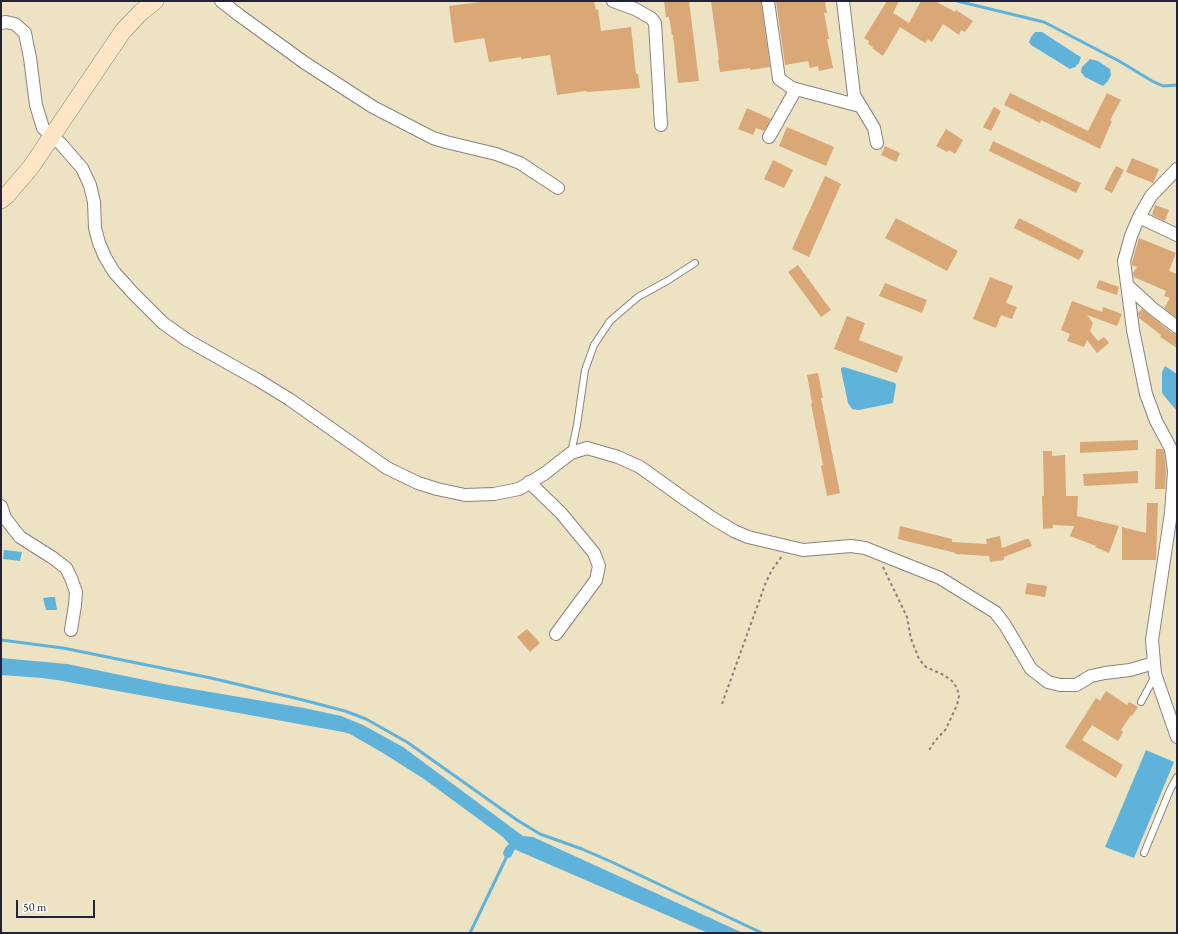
<!DOCTYPE html>
<html>
<head>
<meta charset="utf-8">
<style>
	body { margin:0 }
	#map { position:relative; width:1178px; height:934px; overflow:hidden; background:#ede3c3; font-family:"EB Garamond",serif }
	canvas { display:block }
	.frame { position:absolute; inset:0; border:2px solid #22223b; pointer-events:none }
	.scale { position:absolute; left:16px; top:900px; width:79px; height:18px; box-sizing:border-box; border:2px solid #22223b; border-top:0; padding-left:5px; font-size:12px; line-height:14px; white-space:nowrap; color:#22223b; -webkit-text-stroke:3px #fdfcf7; paint-order:stroke }
</style>
</head>
<body>
<div id="map">
<canvas width="1178" height="934"></canvas>
<div class="frame"></div>
<div class="scale">50 m</div>
</div>
<script>
const g = document.querySelector('canvas').getContext('2d');
g.lineJoin = 'round';
function fill(path, color) { g.fillStyle = color; g.fill(path, 'evenodd'); }
const toPath = rows => new Path2D(rows.map(r => 'M' + r).join(''));
function stroke(path, color, width, dash) { g.strokeStyle = color; g.lineWidth = width; g.lineCap = dash ? 'butt' : 'round'; g.setLineDash(dash || []); g.stroke(path); }
fill(toPath([
	[1035,32,1042,32,1079,56,1081,57,1079,63,1075,67,1070,69,1031,45,1029,42,1031,37],
	[1090,59,1098,61,1110,69,1111,75,1108,81,1103,86,1085,77,1081,72,1082,67],
	[1165,366,1177,374,1177,411,1170,403,1162,393,1162,372],
	[844,367,895,383,896,385,893,403,859,410,852,409,848,403,841,370,841,368],
	[4,550,22,552,20,561,3,559],
	[51,597,55,597,57,610,46,610,43,598],
	[1,658,67,664,169,685,304,708,341,716,363,725,403,747,523,836,533,837,743,933,708,933,516,850,515,849,511,857,508,858,504,856,503,853,505,848,509,844,503,837,424,779,383,753,350,734,343,732,57,680,42,678,1,675],
	[1146,750,1174,762,1134,858,1105,847]
]), '#5fb3db');
stroke(toPath([
	[957,1,1044,22,1119,61,1152,81,1163,86,1177,85],
	[1,640,63,648,211,678,299,699,345,711,366,719,407,742,517,820,540,834,582,849,614,863,762,933],
	[470,933,508,854]
]), '#5fb3db', 3);
fill(toPath([
	[488,1,594,1,596,10,598,9,601,31,631,27,636,74,638,74,640,88,587,92,586,91,557,95,550,55,521,59,521,57,489,62,484,38,454,43,449,6],
	[664,1,689,1,699,81,678,83,673,35,672,35,669,17,666,17],
	[711,1,761,1,770,67,750,70,750,68,720,72,718,60,719,60],
	[776,1,825,1,827,13,824,13,829,39,827,39,833,68,819,71,818,66,810,68,808,61,785,65],
	[887,1,899,1,893,13,909,23,921,1,935,1,955,12,956,10,973,21,965,32,961,30,959,35,943,24,932,42,928,39,925,43,900,27,883,56,872,48,873,47,868,44,869,41,864,38],
	[1010,93,1088,131,1107,93,1121,100,1110,120,1112,121,1100,149,1041,120,1040,123,1004,105],
	[994,107,1001,111,991,131,983,127],
	[747,108,771,119,764,131,756,128,753,135,738,129],
	[787,127,834,147,826,166,779,146],
	[946,129,963,140,955,154,949,150,947,152,936,146],
	[993,141,1081,183,1076,193,989,151],
	[885,146,900,153,896,162,881,155],
	[1132,158,1159,169,1153,183,1126,172],
	[773,160,793,170,784,188,764,179],
	[1116,166,1124,170,1112,193,1104,189],
	[825,176,841,184,809,257,792,249],
	[1155,205,1169,210,1165,221,1152,215],
	[896,218,958,251,947,271,885,238],
	[1019,218,1084,251,1079,260,1014,228],
	[1139,238,1176,253,1169,271,1177,274,1177,318,1164,308,1170,298,1164,296,1166,291,1134,277,1133,273,1137,267,1132,265,1132,262],
	[798,265,831,310,821,317,788,272],
	[990,277,1013,286,1006,303,1017,307,1012,319,1001,315,996,328,973,319],
	[1099,280,1119,287,1117,295,1096,288],
	[885,283,927,300,922,313,879,296],
	[1072,301,1102,312,1103,307,1122,314,1117,326,1087,315,1093,323,1090,331,1098,341,1104,337,1109,343,1097,353,1087,340,1084,347,1067,341,1070,334,1061,330],
	[1142,309,1172,333,1177,334,1177,348,1160,337,1161,335,1139,318,1138,313],
	[847,316,865,323,859,340,903,357,897,373,834,349],
	[818,373,823,398,821,398,840,493,827,496,821,466,823,465,811,404,812,403,807,375],
	[1138,440,1138,450,1080,453,1080,442],
	[1156,449,1162,449,1164,451,1166,471,1165,489,1155,489],
	[1043,451,1052,451,1052,456,1065,455,1066,496,1078,496,1077,516,1119,526,1109,553,1095,547,1096,546,1070,536,1074,526,1053,525,1053,528,1043,529,1042,496,1044,496],
	[1138,471,1138,483,1084,486,1083,474],
	[1147,503,1158,503,1156,560,1122,560,1122,527,1146,533],
	[900,526,952,539,952,542,987,544,986,539,1000,536,1002,548,1026,539,1029,539,1032,546,1004,557,1004,560,990,562,989,556,955,554,956,553,898,539],
	[1027,583,1047,586,1045,597,1025,594],
	[527,629,540,643,530,652,517,637],
	[1106,691,1127,705,1129,702,1138,707,1132,716,1131,715,1121,730,1123,732,1118,741,1092,725,1082,740,1123,765,1116,778,1065,747,1096,698,1100,701]
]), '#daa777');
const lane = toPath([
	[571,453,577,425,585,370,594,345,610,321,638,297,667,281,695,263],
	[1141,702,1155,676],
	[1144,853,1170,790,1177,777]
]);
const street = toPath([
	[221,1,239,15,305,63,373,107,433,138,446,142,496,154,520,163,558,188],
	[613,1,635,9,651,18,655,23,661,125],
	[768,1,779,79,792,88,860,106],
	[843,1,854,95,874,128,877,143],
	[1,23,6,22,15,24,25,33,30,58,36,105,43,128,61,144,82,168,90,185,94,202,95,228,99,243,105,257,114,272,133,293,163,323,187,340,258,380,289,399,387,468,418,483,437,489,465,495,494,494,519,489,544,474,571,453,587,448,618,457,640,467,686,500,714,519,734,531,748,537,803,550,851,546,865,548,940,578,995,612,1005,625,1031,669,1048,682,1060,685,1076,685,1091,676,1105,673,1130,670,1154,663],
	[769,137,796,89],
	[1177,169,1151,196,1139,217,1131,236,1124,261,1133,330,1146,394,1156,421,1171,449,1174,471,1171,513,1152,640,1155,674,1177,737],
	[1139,217,1177,235],
	[1128,286,1152,308,1177,327],
	[529,482,561,513,594,553,599,566,596,580,556,634],
	[1,506,5,518,20,537,53,558,66,568,71,578,76,592,75,605,71,630]
]);
const secondary = toPath([
	[1,200,7,195,31,167,123,31,141,12,155,1]
]);
stroke(lane, '#88827f', 8);
stroke(street, '#88827f', 14);
stroke(secondary, '#88827f', 18);
stroke(toPath([
	[883,567,907,617,911,639,919,659,926,667,944,675,952,681,957,688,959,696,957,705,951,718,946,729,934,742,928,752],
	[722,704,766,582,772,570,782,556]
]), '#88827f', 2, [3, 3]);
stroke(lane, '#fff', 6);
stroke(street, '#fff', 12);
stroke(secondary, '#fde5c5', 17);
</script>
</body>
</html>
